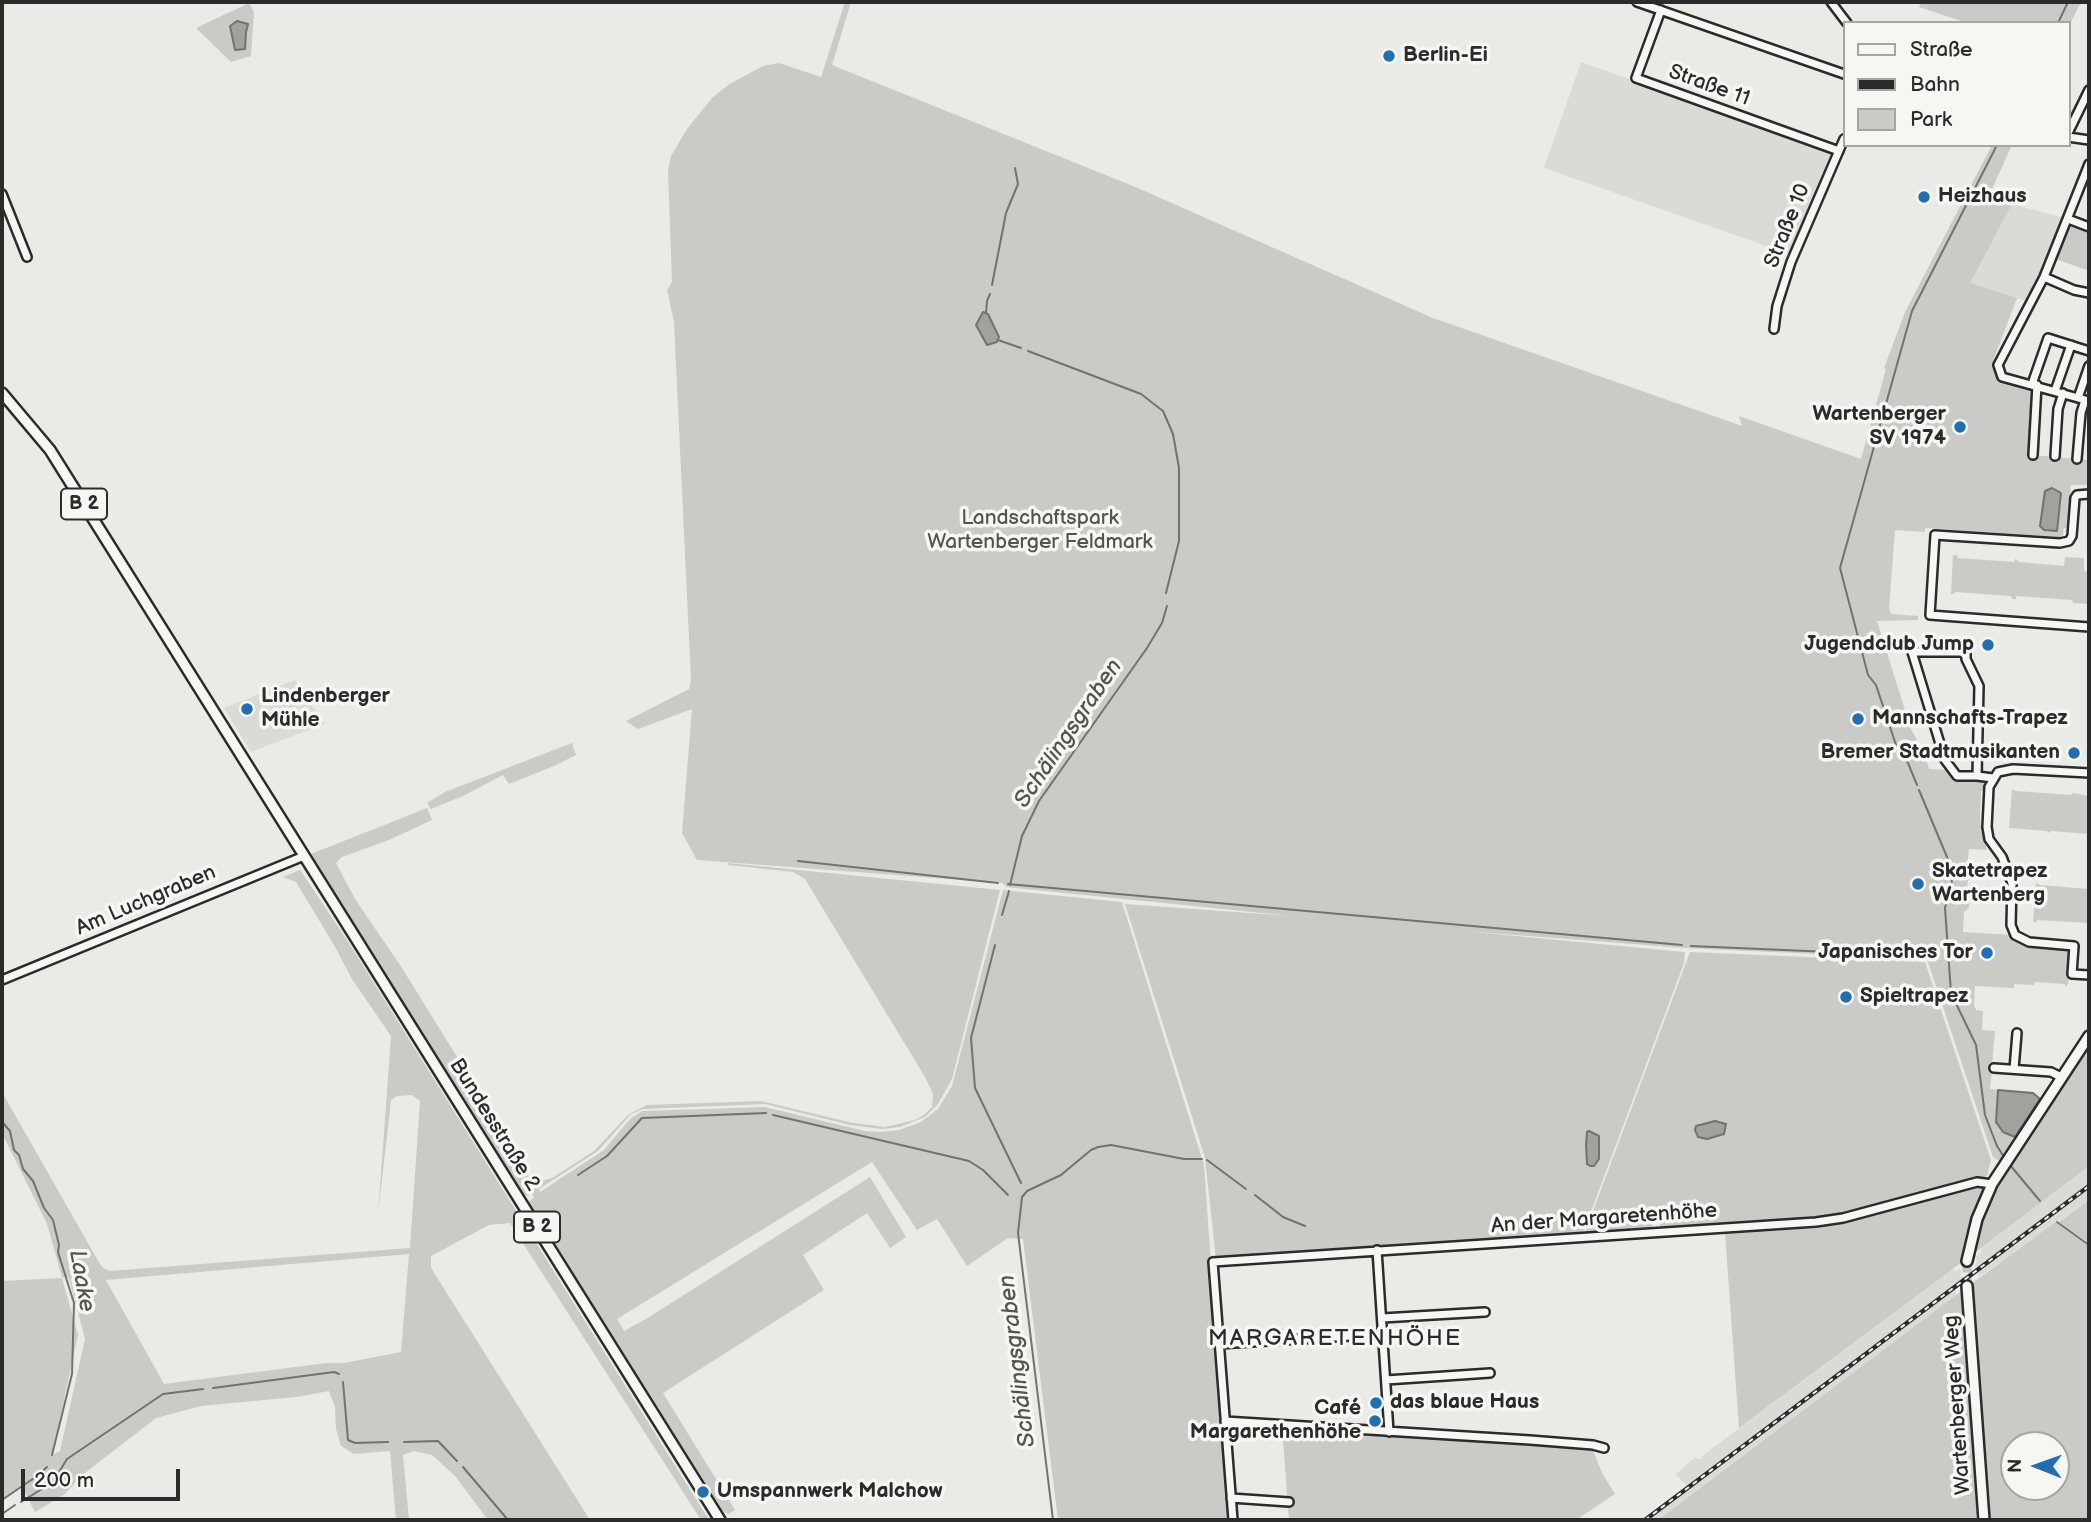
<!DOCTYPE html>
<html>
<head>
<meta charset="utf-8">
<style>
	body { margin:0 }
	#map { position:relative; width:2091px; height:1522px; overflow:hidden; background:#eaeae6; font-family:"Balsamiq Sans",sans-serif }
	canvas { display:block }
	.frame { position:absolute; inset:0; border:4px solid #2b2b2b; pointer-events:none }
	.legend { position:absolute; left:1843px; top:21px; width:228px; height:126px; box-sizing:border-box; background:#f6f6f2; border:2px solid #a5a5a2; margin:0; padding:9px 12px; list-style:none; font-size:21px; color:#2b2b2b }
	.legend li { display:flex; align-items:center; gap:14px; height:35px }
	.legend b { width:35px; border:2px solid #a5a5a2 }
	.north { position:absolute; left:2000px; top:1431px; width:70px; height:70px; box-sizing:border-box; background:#f6f6f2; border:2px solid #a5a5a2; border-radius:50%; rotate:271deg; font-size:19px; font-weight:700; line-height:28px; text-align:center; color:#2b2b2b }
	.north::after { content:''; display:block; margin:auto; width:24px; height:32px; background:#1f6fb2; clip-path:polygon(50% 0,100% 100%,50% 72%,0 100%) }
	.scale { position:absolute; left:21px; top:1469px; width:159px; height:32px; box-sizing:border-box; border:4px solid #2b2b2b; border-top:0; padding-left:9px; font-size:21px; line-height:24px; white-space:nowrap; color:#2b2b2b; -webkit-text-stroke:5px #f6f6f2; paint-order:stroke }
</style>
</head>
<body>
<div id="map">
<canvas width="2091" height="1522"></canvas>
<div class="frame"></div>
<ul class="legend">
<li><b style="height:9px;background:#f6f6f2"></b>Straße</li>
<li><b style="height:9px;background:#2b2b2b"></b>Bahn</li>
<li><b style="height:19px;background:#cacac7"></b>Park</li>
</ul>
<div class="north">N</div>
<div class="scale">200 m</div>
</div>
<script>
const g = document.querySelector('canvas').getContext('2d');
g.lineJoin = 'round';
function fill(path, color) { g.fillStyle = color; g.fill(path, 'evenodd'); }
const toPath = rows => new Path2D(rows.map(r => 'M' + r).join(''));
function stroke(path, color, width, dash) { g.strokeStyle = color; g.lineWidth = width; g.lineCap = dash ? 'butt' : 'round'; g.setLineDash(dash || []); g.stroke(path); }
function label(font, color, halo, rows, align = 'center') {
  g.font = font + ' "Balsamiq Sans",sans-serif'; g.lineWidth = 7; g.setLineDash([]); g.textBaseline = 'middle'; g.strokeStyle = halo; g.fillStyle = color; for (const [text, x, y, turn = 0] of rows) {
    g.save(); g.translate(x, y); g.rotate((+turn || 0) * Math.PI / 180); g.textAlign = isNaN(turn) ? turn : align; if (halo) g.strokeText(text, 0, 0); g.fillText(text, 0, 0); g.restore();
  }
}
fill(toPath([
	[1581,62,1836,152,1817,189,1792,255,1544,168],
	[2012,204,2065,218,2029,302,1969,283],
	[295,680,324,724,251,752,224,708],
	[2089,1166,2089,1200,1979,1277,1975,1267,1977,1260,1975,1257,1981,1252,1982,1247],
	[1960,1268,1962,1279,1956,1283,1956,1295,1658,1520,1641,1520,1687,1486,1676,1474,1693,1459,1696,1457,1696,1459,1702,1459,1702,1456,1953,1269,1956,1271]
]), '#dadad6');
fill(toPath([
	[845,2,851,2,832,65,1133,186,1433,318,1742,426,1739,416,1861,459,1886,369,1884,368,1905,312,1992,145,2012,145,1988,198,2012,204,1970,283,2017,298,1993,361,1998,379,2031,387,2031,392,2036,392,2032,455,2089,460,2089,485,2071,485,2067,528,2064,528,2063,535,2060,537,1925,528,1925,532,1895,530,1889,608,1891,614,1918,616,1918,620,1877,621,1911,729,1924,752,1929,769,1950,770,1954,778,1988,783,1986,791,1981,791,1980,818,1981,829,1987,850,1969,849,1967,866,1970,866,1967,889,1970,889,1969,908,1964,912,1963,932,2012,935,2018,941,2036,945,2036,949,2051,949,2051,946,2067,948,2070,952,2068,984,2065,987,2065,984,2035,982,2034,985,2014,984,2014,988,1975,986,1974,1005,1976,1010,1983,1011,1982,1030,1995,1031,1990,1089,1998,1090,1996,1122,2003,1132,2016,1139,2001,1162,1993,1157,1927,959,1685,948,1463,931,1685,952,1684,963,1583,1233,1581,1235,1216,1260,1205,1158,1125,904,1291,916,1006,887,1003,883,697,860,682,833,692,709,638,729,626,721,689,689,691,680,674,322,667,290,672,282,668,171,671,156,687,129,712,98,728,85,763,66,779,63,821,77],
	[1921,2,2081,2,2068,28,2068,23,1967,23,1919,7],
	[249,3,254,12,251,56,231,62,196,28],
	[2072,224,2089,230,2089,271,2056,259],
	[1953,555,1957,555,1958,558,2014,562,2015,559,2018,560,2019,562,2064,566,2065,557,2084,558,2084,571,2089,572,2089,604,2073,603,2072,600,2016,596,2016,599,2012,599,2011,596,1955,592,1954,594,1951,594],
	[572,743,576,755,554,766,509,784,503,775,463,796,431,809,427,803,445,792],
	[2012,789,2016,791,2072,795,2073,793,2089,796,2089,834,2051,831,2049,833,2047,831,2009,828],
	[427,808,432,820,389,840,342,857,336,863,355,899,402,968,514,1149,529,1177,538,1182,552,1178,594,1151,629,1114,647,1105,761,1101,853,1123,885,1127,915,1120,924,1115,932,1107,933,1094,925,1077,805,879,793,872,728,865,728,863,1000,890,952,1079,938,1104,925,1117,900,1127,882,1129,850,1125,765,1104,643,1109,631,1114,598,1151,539,1189,540,1192,604,1150,630,1119,642,1111,765,1107,865,1131,881,1132,899,1130,921,1122,938,1109,952,1086,1003,890,1122,902,1204,1165,1229,1520,1058,1520,1023,1239,1008,1238,967,1266,937,1219,917,1230,872,1162,617,1319,624,1331,646,1319,870,1177,906,1237,890,1248,867,1213,803,1255,824,1290,663,1393,735,1510,728,1514,722,1510,529,1202,534,1197,532,1194,525,1196,311,854],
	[300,870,349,943,709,1520,701,1520,510,1223,489,1225,431,1256,431,1268,590,1520,488,1520,455,1476,432,1455,414,1451,403,1455,409,1520,396,1520,390,1451,354,1454,341,1446,336,1429,335,1407,329,1391,296,1397,201,1406,156,1418,81,1476,65,1494,35,1512,22,1487,2,1499,2,1281,62,1278,78,1335,52,1455,60,1451,85,1339,69,1278,62,1277,47,1224,2,1133,2,1092,97,1259,103,1268,110,1271,410,1248,420,1101,412,1095,397,1096,391,1100,378,1215,391,1036,352,979,334,945,296,882,283,877],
	[409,1254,401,1352,344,1363,326,1363,164,1384,106,1280],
	[2036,883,2040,885,2089,889,2089,923,2037,920,2037,922,2033,922],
	[1690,952,1925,962,1991,1160,1987,1176,1828,1218,1664,1229,1660,1226,1661,1215,1654,1214,1652,1230,1584,1235],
	[2089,1040,2089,1166,1973,1254,1982,1215,1997,1180],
	[1978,1186,1983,1188,1983,1194,1965,1260,1739,1428,1725,1232,1819,1228,1962,1188],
	[2089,1200,2089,1243,2059,1222],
	[2056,1222,2089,1246,2089,1520,1658,1520,1956,1295],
	[2014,1445,2056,1445,2056,1487,2014,1487],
	[1282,1427,1593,1450,1602,1473,1615,1494,1576,1520,1289,1520]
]), '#cacac7');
const water = toPath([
	[237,21,248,24,246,32,245,49,235,50,230,26,237,21],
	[983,312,988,314,999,337,997,342,987,345,976,325,983,312],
	[2052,488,2061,493,2057,531,2044,530,2040,526,2045,491,2052,488],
	[1998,1090,2033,1093,2040,1099,2015,1137,2003,1132,1996,1122,1998,1090],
	[1715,1121,1726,1124,1724,1134,1707,1139,1698,1137,1695,1130,1696,1126,1715,1121],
	[1589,1131,1599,1136,1599,1159,1594,1166,1590,1166,1587,1164,1586,1145,1587,1132,1589,1131]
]);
fill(water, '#a1a19e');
stroke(water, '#727270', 2);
stroke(toPath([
	[2058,23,2068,2],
	[992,285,1006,213,1018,184,1015,168],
	[986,313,987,301,990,294],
	[998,340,1021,348],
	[1028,351,1141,394,1163,411,1173,434,1179,468,1179,541,1166,593],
	[1917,785,1908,763,1897,748,1876,685,1868,675,1840,568,1912,311,1997,145],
	[1919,790,1952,869,1952,881,1945,908,1951,993,1976,1045,1985,1115,1997,1146,2004,1157],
	[798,861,998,883],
	[1008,884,1682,945],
	[1010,885,1022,836,1039,801,1147,648,1162,623,1167,606],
	[1002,915,1009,891],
	[995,945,971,1038,975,1088,1021,1183],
	[1691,946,1923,956],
	[1926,956,1931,957],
	[773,1115,969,1161,983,1170,1008,1195],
	[2,1122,10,1131,14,1150,19,1155,23,1169,33,1181,44,1208,53,1220,59,1245,58,1252,74,1303,72,1374,52,1455],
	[1207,1160,1246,1189],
	[2010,1165,2040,1201],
	[578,1175,607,1156,642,1118,766,1113],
	[1255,1195,1283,1217,1305,1226],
	[2057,1222,2089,1245],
	[343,1382,348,1440,355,1443,388,1442],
	[213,1388,334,1372,339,1374],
	[404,1442,438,1441,457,1461],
	[463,1467,508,1520],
	[2,1500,37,1476,47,1467],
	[21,1502,53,1482,67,1459,163,1394,203,1389],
	[2,1514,15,1505],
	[1053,1520,1018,1233,1022,1197,1027,1191,1061,1175,1091,1150,1098,1147,1111,1145,1184,1159,1202,1159]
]), '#727270', 2);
stroke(toPath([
	[1967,1286,1967,1261]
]), '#c4c4c1', 9, [9, 4.5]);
const minor = toPath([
	[1637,2,1844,74],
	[1831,2,1847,23],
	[1661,10,1636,78,1839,151],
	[2068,133,2089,90],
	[2068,137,2089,140],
	[2089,164,2044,277,1998,365,2002,377,2089,401],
	[2,194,27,257],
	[2068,219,2089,227],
	[2044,277,2074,290,2089,293],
	[1774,329,1777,306,1791,262,1844,139],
	[2032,384,2048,338,2089,351],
	[2055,391,2071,345],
	[2078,398,2089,366],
	[2033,455,2037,385],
	[2055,456,2058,409,2063,393],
	[2077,459,2081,413,2085,400],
	[2089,494,2077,495,2075,498,2072,536,2069,541,2060,543,1935,535,1930,615,2089,627],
	[2089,773,2013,769,1998,772,1989,787,1987,827,1989,839,2002,857,2012,883,2011,925,2015,935,2029,942,2074,946,2072,974,2089,975],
	[1977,776,1957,776,1945,760,1912,652,1966,652,1966,659,1979,686,1977,776,1993,778],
	[2,980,304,856],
	[1994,1068,2051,1072,2061,1077],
	[2014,1069,2017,1033],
	[1377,1250,1389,1432],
	[1382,1318,1485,1312],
	[1219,1344,1383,1334],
	[1386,1380,1490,1373],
	[1225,1421,1530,1440,1593,1445,1604,1448],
	[1231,1498,1289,1502],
	[1233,1520,1213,1262,1816,1222,1843,1218,1977,1182,1992,1184]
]);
const major = toPath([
	[2,393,50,450,720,1520],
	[1967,1261,1977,1219,1992,1184,2089,1036],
	[1967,1286,1984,1520]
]);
stroke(minor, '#2b2b2b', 12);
stroke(major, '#2b2b2b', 14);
stroke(minor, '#f6f6f2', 7);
stroke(major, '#f6f6f2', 9);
const rail = toPath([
	[1645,1520,2089,1186]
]);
stroke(rail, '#2b2b2b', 4.5);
stroke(rail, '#f6f6f2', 2, [5]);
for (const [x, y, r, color] of [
	[1389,56,7,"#1f6fb2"],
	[1924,197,7,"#1f6fb2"],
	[1960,427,7,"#1f6fb2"],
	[1988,645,7,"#1f6fb2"],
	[247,709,7,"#1f6fb2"],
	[1858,719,7,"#1f6fb2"],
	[2074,753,7,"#1f6fb2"],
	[1918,884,7,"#1f6fb2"],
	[1987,953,7,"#1f6fb2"],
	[1846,997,7,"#1f6fb2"],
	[1376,1403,7,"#1f6fb2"],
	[1375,1421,7,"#1f6fb2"],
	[703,1492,7,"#1f6fb2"]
]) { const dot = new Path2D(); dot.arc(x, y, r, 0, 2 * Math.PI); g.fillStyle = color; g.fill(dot); stroke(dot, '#f6f6f2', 2.5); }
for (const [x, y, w] of [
	[84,504,46],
	[537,1227,46]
]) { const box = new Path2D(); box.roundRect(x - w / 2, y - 15.5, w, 31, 5); g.fillStyle = '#f6f6f2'; g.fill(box); stroke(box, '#2b2b2b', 2); }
label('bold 19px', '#2b2b2b', null, [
	["B 2",84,504],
	["B 2",537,1227]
]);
label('bold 21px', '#2b2b2b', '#f6f6f2', [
	["Berlin-Ei",1403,56],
	["Heizhaus",1938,197],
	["Wartenberger",1946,415,"right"],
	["SV 1974",1946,439,"right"],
	["Jugendclub Jump",1974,645,"right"],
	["Lindenberger",261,697],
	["Mühle",261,721],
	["Mannschafts-Trapez",1872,719],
	["Bremer Stadtmusikanten",2060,753,"right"],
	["Skatetrapez",1932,872],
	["Wartenberg",1932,896],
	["Japanisches Tor",1973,953,"right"],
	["Spieltrapez",1860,997],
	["das blaue Haus",1390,1403],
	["Café",1361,1409,"right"],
	["Margarethenhöhe",1361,1433,"right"],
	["Umspannwerk Malchow",717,1492]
], 'left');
label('21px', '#2b2b2b', '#f6f6f2', [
	["Straße 11",1709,86,20],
	["Straße 10",1788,226,-68],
	["Am Luchgraben",146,901,-23],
	["Bundesstraße 2",494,1125,58],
	["An der Margaretenhöhe",1604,1219,-4],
	["Wartenberger Weg",1958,1405,-94]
]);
label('21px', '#535352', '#f6f6f2', [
	["Landschaftspark",1040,519],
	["Wartenberger Feldmark",1040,543]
]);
label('italic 23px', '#545453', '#f6f6f2', [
	["Schälingsgraben",1069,734,-56],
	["Laake",81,1281,80],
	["Schälingsgraben",1018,1361,-97]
]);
g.letterSpacing = '2px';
label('23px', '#2b2b2b', '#f6f6f2', [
	["MARGARETENHÖHE",1335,1339]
]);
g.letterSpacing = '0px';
</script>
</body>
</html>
